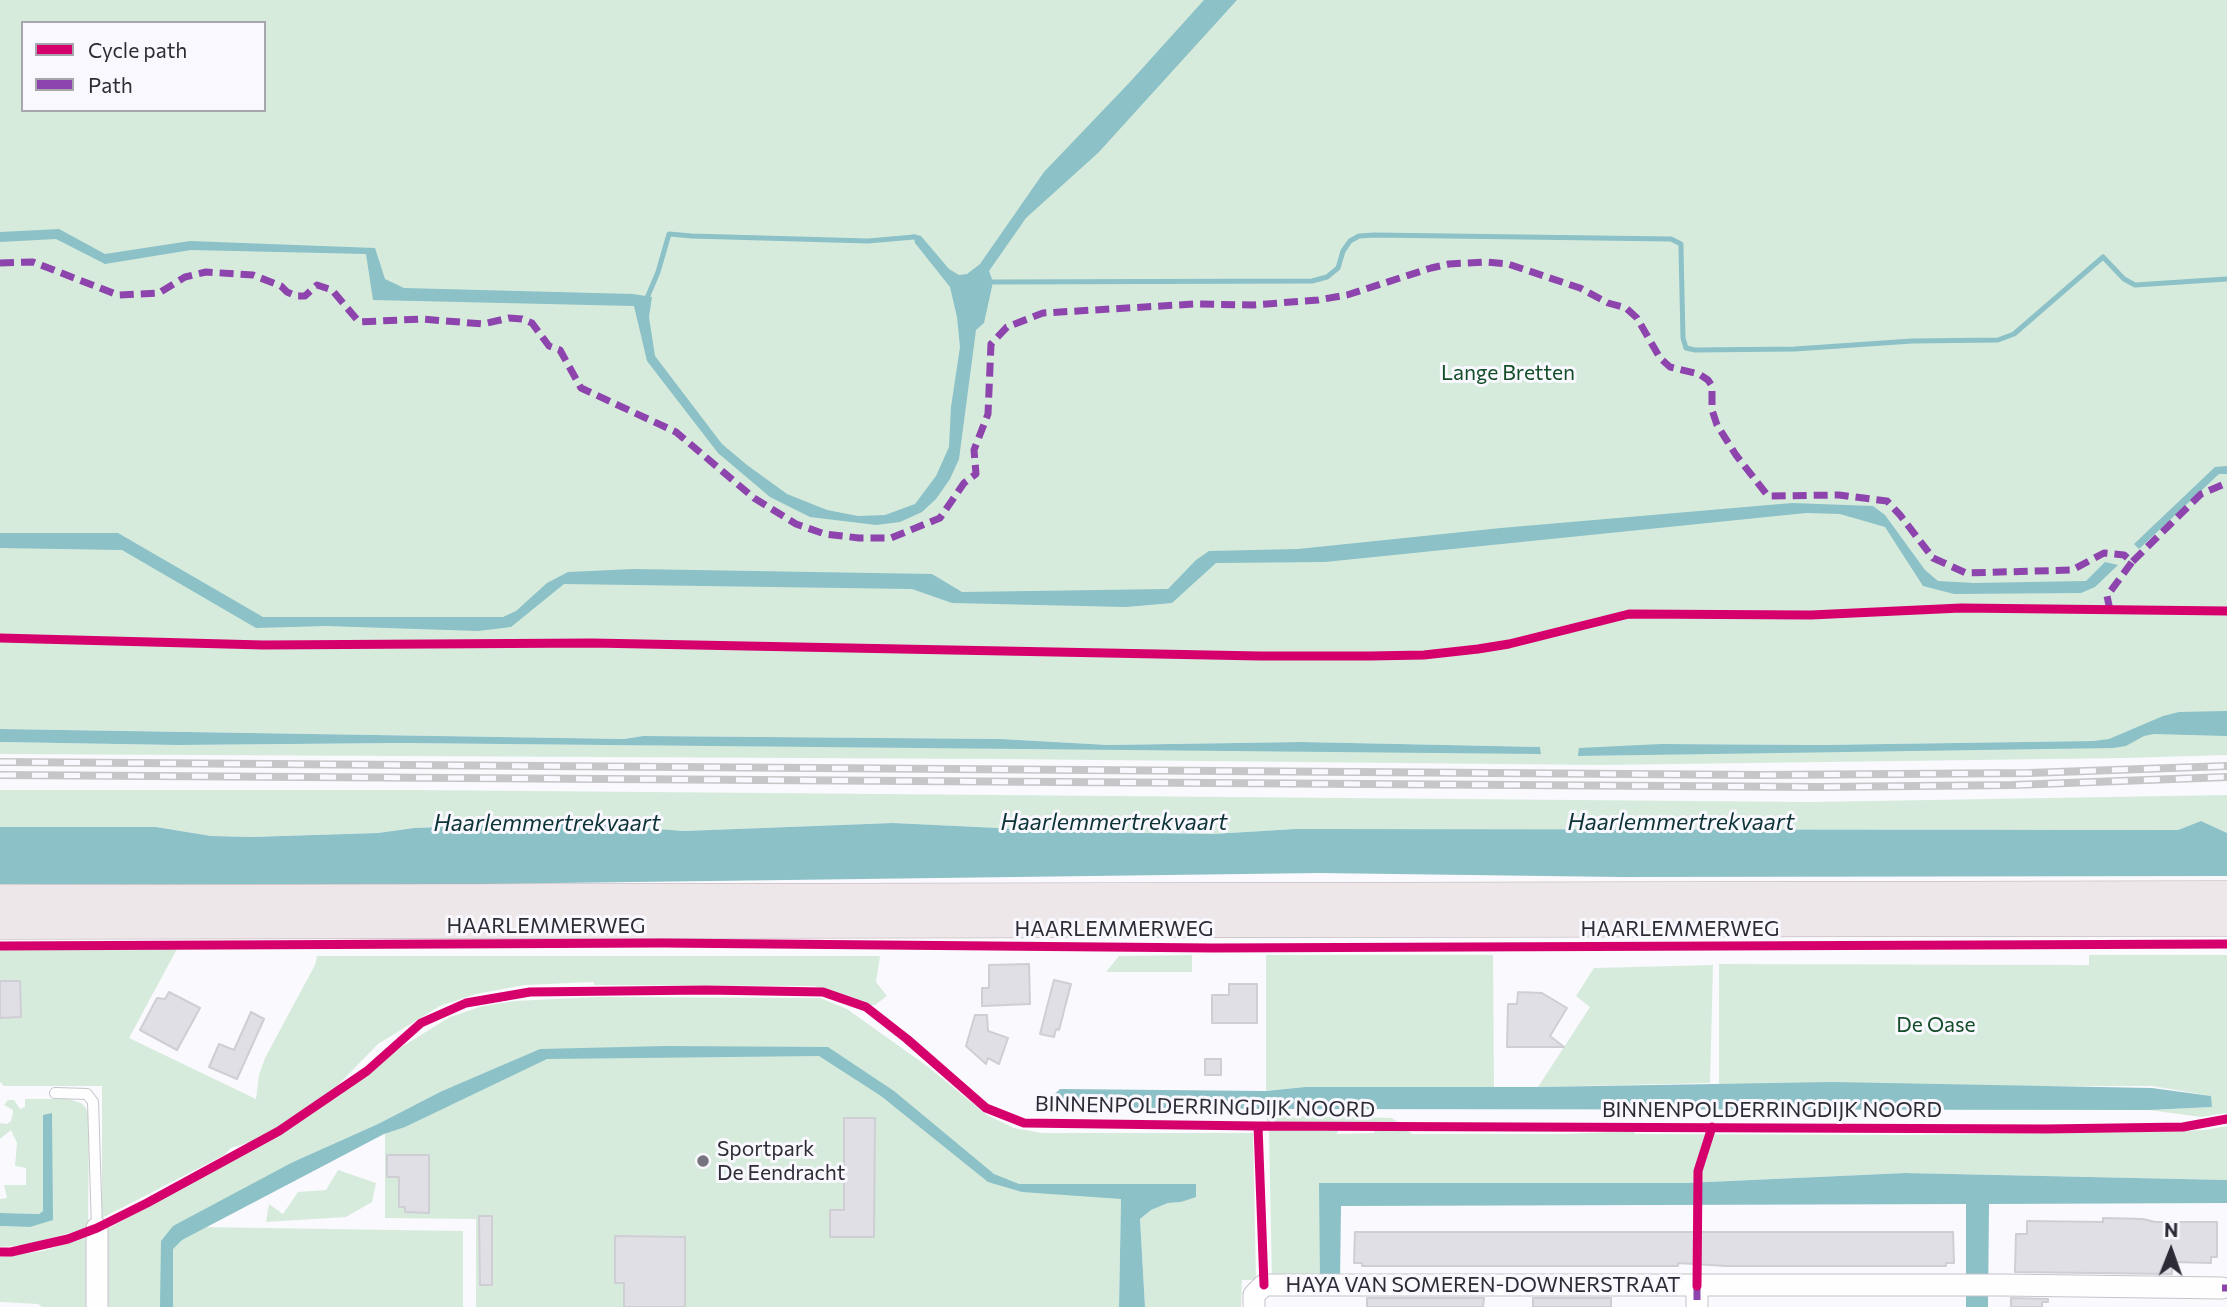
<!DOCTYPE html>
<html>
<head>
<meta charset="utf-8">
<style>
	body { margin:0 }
	#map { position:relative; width:2227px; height:1307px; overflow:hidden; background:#faf9fd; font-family:Commissioner,sans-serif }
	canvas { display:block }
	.legend { position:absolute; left:21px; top:21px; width:245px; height:91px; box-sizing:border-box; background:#f9f8fe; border:2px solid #a7a6ae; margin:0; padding:9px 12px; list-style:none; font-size:21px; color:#2d2b36 }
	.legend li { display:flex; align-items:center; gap:14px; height:35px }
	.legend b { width:35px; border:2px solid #a7a6ae }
	.north { position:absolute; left:2136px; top:1216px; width:70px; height:70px; -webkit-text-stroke:5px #f9f8fe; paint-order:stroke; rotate:1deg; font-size:19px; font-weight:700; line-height:28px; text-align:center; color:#2d2b36 }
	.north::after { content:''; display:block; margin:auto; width:24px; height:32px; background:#2d2b36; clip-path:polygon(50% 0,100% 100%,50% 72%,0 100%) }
</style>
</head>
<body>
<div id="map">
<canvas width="2227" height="1307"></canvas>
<ul class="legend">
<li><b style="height:9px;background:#d6006c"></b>Cycle path</li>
<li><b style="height:9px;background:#8e44ad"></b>Path</li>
</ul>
<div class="north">N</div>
</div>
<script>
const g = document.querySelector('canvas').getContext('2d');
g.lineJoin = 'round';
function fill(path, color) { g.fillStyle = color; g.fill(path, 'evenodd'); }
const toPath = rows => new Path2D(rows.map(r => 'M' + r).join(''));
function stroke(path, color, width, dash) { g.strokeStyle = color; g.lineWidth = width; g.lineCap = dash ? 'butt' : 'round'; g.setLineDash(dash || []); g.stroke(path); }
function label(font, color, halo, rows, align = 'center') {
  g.font = font + ' Commissioner,sans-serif'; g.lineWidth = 6; g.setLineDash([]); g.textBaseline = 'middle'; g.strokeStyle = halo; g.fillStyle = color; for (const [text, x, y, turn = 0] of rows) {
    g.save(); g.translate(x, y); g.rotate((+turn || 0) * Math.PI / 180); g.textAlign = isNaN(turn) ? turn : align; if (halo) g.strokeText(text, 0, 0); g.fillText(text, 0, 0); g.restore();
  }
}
fill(toPath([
	[0,0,2227,0,2227,755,2125,758,1601,765,998,759,0,754,0,742,177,745,401,743,1541,753,1540,747,1302,742,1108,745,1001,739,643,736,624,739,0,729],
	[23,23,264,23,264,110,23,110],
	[2142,736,2126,746,1579,756,1661,744,1820,745,2093,741],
	[0,790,417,790,1810,802,2227,795,2227,833,2201,821,2178,830,1295,829,1213,834,1083,832,893,823,684,831,589,824,520,824,414,828,378,833,251,837,211,836,156,827,0,827],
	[177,949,129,1038,256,1099,259,1075,265,1058,315,965,317,956,880,956,876,982,887,996,875,1005,872,1005,872,1008,858,1000,814,986,594,985,594,982,525,985,476,994,440,1006,378,1044,336,1087,279,1127,257,1140,231,1148,224,1155,102,1218,102,1086,4,1086,0,1082,0,950],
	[1192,955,1192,972,1106,972,1119,956],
	[1266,955,1493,955,1494,1087,1305,1087,1266,1091],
	[2089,955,2227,955,2227,1113,2201,1117,2149,1110,2211,1107,2211,1096,2152,1086,1719,1086,1719,964,2089,965],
	[1713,965,1710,1083,1538,1087,1590,1007,1576,996,1594,968],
	[597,997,820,998,847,1009,927,1066,987,1115,1014,1128,1042,1133,1253,1133,1256,1280,1242,1280,1241,1307,1145,1307,1140,1219,1151,1210,1168,1203,1181,1202,1196,1184,1113,1184,1121,1199,1119,1307,476,1307,476,1219,385,1218,385,1134,440,1092,378,1124,293,1162,195,1219,198,1227,463,1231,463,1307,103,1307,102,1232,295,1124,390,1054,450,1017,483,1006,515,1001],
	[25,1099,69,1099,81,1103,86,1108,89,1119,88,1228,26,1245,0,1247,0,1226,30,1227,43,1211,39,1214,0,1213,0,1199,7,1198,4,1185,26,1185,26,1168,15,1166,17,1143,11,1130,0,1139,0,1123,7,1124,11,1121,13,1113,13,1110,4,1105,8,1100,14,1100,20,1109,25,1107],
	[1266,1115,1392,1118,1412,1134,1567,1134,1634,1131,1635,1134,1903,1135,2157,1132,2205,1130,2227,1126,2227,1180,1905,1173,1686,1183,1320,1183,1320,1281,1272,1280,1269,1133],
	[1340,1123,1369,1124,1375,1133,1337,1134],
	[338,1170,376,1183,372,1202,346,1217,266,1222,269,1204,283,1214,298,1192,326,1190],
	[88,1237,89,1307,42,1307,38,1304,0,1302,0,1257,43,1251]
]), '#d7ebdd');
fill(toPath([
	[1204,0,1237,0,1098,153,1026,218,989,271,993,282,984,323,976,330,959,459,950,479,936,499,922,512,900,522,876,525,810,517,770,497,718,453,647,361,634,306,373,300,366,254,191,250,105,264,56,239,0,242,0,232,59,229,105,254,190,241,375,248,385,279,404,288,633,294,652,297,649,317,655,356,722,444,747,465,787,494,827,510,858,516,885,515,915,504,936,476,949,447,951,407,960,347,957,317,950,287,915,243,913,234,921,236,949,269,959,275,967,274,980,264,1044,172,1130,82],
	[2227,466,2227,474,2219,474,2139,549,2134,544,2215,467],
	[1792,503,1873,506,1885,515,1925,570,1938,581,1974,583,2086,581,2105,562,2118,565,2095,587,2081,593,1954,594,1923,586,1885,527,1840,514,1806,513,1325,562,1216,563,1172,603,1126,607,952,603,912,589,564,584,511,627,478,631,326,626,256,628,122,550,0,548,0,533,118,533,263,617,503,617,516,611,547,583,568,572,634,569,932,574,962,592,1168,589,1196,560,1209,551,1298,549,1501,528],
	[2227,711,2227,736,2154,734,2144,736,2126,746,2113,748,1578,756,1579,748,1661,744,1820,745,2093,741,2109,739,2163,716,2179,712],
	[0,729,624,739,643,736,1001,739,1108,745,1302,742,1540,747,1541,754,401,743,177,745,0,742],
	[2201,821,2227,833,2227,876,1621,877,1319,873,405,885,0,884,0,827,156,827,211,836,251,837,378,833,414,828,520,824,589,824,684,831,893,823,1083,832,1213,834,1295,829,2178,830],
	[666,1046,828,1047,894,1091,994,1174,1019,1184,1196,1184,1196,1197,1181,1202,1168,1203,1151,1210,1140,1219,1145,1307,1119,1307,1121,1199,1022,1192,988,1182,881,1096,819,1056,547,1059,405,1127,384,1134,182,1240,173,1249,173,1307,160,1307,161,1241,173,1226,293,1162,378,1124,440,1092,540,1049],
	[1832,1082,2152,1088,2211,1096,2212,1107,2149,1110,1265,1109,1062,1107,1048,1100,1060,1089,1266,1091,1305,1087,1538,1087],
	[52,1113,53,1220,30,1227,0,1226,0,1213,39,1214,43,1211,43,1115],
	[1905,1173,2227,1180,2227,1203,1989,1204,1988,1307,1966,1307,1966,1204,1341,1206,1340,1281,1320,1281,1319,1183,1686,1183]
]), '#8bc1c7');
stroke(toPath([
	[993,282,1312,281,1327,277,1338,268,1343,251,1350,241,1359,236,1374,235,1671,239,1681,244,1681,249,1683,338,1686,348,1695,350,1795,349,1912,341,1998,340,2014,334,2103,257,2124,279,2135,285,2227,279],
	[647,298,658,272,669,234,692,236,868,241,914,237]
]), '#8bc1c7', 5);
const building = toPath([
	[1029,964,1030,1004,982,1006,982,988,989,988,989,965,1029,964],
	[1054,980,1071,984,1059,1030,1056,1029,1054,1037,1040,1034,1054,980],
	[0,981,20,981,21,1017,0,1018,0,981],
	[1229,984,1257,984,1257,1023,1212,1023,1212,995,1229,995,1229,984],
	[169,992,200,1008,177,1050,140,1030,157,998,165,999,169,992],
	[1518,992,1542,993,1567,1008,1550,1036,1564,1047,1507,1047,1508,1004,1517,1004,1518,992],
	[251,1012,264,1019,237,1079,209,1067,219,1044,234,1050,251,1012],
	[975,1015,987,1015,988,1031,1008,1038,999,1064,988,1058,986,1064,966,1046,975,1015],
	[1205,1059,1221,1059,1221,1075,1205,1075,1205,1059],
	[844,1118,875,1118,874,1237,830,1237,830,1210,844,1210,844,1118],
	[387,1155,429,1155,429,1213,405,1212,405,1207,399,1207,399,1177,387,1177,387,1155],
	[479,1216,492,1216,492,1285,480,1285,479,1216],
	[2103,1218,2143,1219,2155,1222,2217,1222,2217,1257,2211,1257,2211,1263,2172,1262,2172,1274,2015,1272,2016,1234,2027,1234,2027,1221,2103,1222,2103,1218],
	[1355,1232,1953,1232,1954,1263,1946,1263,1946,1266,1726,1266,1678,1263,1678,1266,1362,1266,1362,1263,1354,1263,1355,1232],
	[615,1236,685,1237,685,1307,624,1307,624,1283,615,1283,615,1236],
	[1367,1298,1484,1298,1483,1307,1367,1307,1367,1298],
	[1533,1298,1611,1298,1611,1307,1533,1307,1533,1298],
	[2011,1298,2048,1299,2048,1302,2042,1302,2042,1307,2011,1307,2011,1298]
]);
fill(building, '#e1dfe6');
stroke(building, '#d0ced5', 2);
const lane = toPath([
	[55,1093,87,1094,93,1102,97,1228]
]);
const street = toPath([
	[97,1228,97,1307],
	[1697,1286,1697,1307],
	[1254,1307,1254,1295,1264,1285,2003,1285,2222,1288]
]);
const primary = toPath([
	[0,901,2227,897],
	[0,923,2227,920]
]);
stroke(lane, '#c5c4cb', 12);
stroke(street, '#c5c4cb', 23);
stroke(primary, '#b8abb1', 33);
stroke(lane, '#fefeff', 10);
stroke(street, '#fefeff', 21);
stroke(primary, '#eee7e9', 32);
const rail = toPath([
	[0,762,1763,775,2029,773,2227,766],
	[0,775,1820,787,2013,785,2227,777]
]);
stroke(rail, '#c6c5c7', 8);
stroke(rail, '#f9f8fe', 5, [16]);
stroke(toPath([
	[0,263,33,262,118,295,159,293,185,277,206,272,253,275,281,286,287,292,296,296,305,296,317,285,332,290,359,322,422,319,483,324,509,318,522,319,532,323,549,346,560,350,581,388,676,432,754,498,796,524,825,534,859,538,891,538,940,518,964,483,976,474,974,450,988,414,991,344,1007,327,1043,313,1194,304,1253,305,1318,300,1347,295,1431,268,1449,264,1485,262,1508,264,1580,288,1608,303,1626,308,1637,318,1660,358,1670,367,1699,374,1708,380,1712,386,1712,410,1717,425,1736,455,1768,496,1839,495,1887,501,1900,515,1933,558,1966,573,2072,570,2104,553,2124,555,2132,562,2201,494,2227,483],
	[2110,610,2107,596,2132,562],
	[1697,1286,1697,1307],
	[2222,1288,2227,1288]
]), '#8e44ad', 7, [14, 7]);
stroke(toPath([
	[0,638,263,645,592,643,1260,656,1370,656,1424,655,1478,649,1509,644,1629,614,1811,615,1961,608,2227,611],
	[0,946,662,943,1213,948,2227,944],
	[1258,1126,1264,1285],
	[0,1252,11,1252,68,1239,97,1228,147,1203,279,1131,367,1071,421,1023,466,1003,530,992,706,990,823,992,866,1007,907,1039,986,1108,1024,1123,1258,1126,2046,1129,2183,1127,2227,1119],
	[1697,1286,1698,1171,1712,1127]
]), '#d6006c', 9);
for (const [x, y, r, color] of [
	[703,1161,7,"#75737c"]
]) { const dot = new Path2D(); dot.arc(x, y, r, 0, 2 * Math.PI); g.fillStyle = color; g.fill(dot); stroke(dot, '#f9f8fe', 2.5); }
label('21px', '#144e29', '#f9f8fe', [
	["Lange Bretten",1508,373],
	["De Oase",1936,1025]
]);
label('21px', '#2d2b36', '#f9f8fe', [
	["HAARLEMMERWEG",546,926],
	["HAARLEMMERWEG",1114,929],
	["HAARLEMMERWEG",1680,929],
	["BINNENPOLDERRINGDIJK NOORD",1205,1107,1],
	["BINNENPOLDERRINGDIJK NOORD",1772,1110],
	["HAYA VAN SOMEREN-DOWNERSTRAAT",1483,1285]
]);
label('21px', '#2d2b36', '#f9f8fe', [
	["Sportpark",717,1149],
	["De Eendracht",717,1173]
], 'left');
label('italic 23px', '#0b3235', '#f9f8fe', [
	["Haarlemmertrekvaart",1114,822],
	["Haarlemmertrekvaart",1681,822],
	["Haarlemmertrekvaart",547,823]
]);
</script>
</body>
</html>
